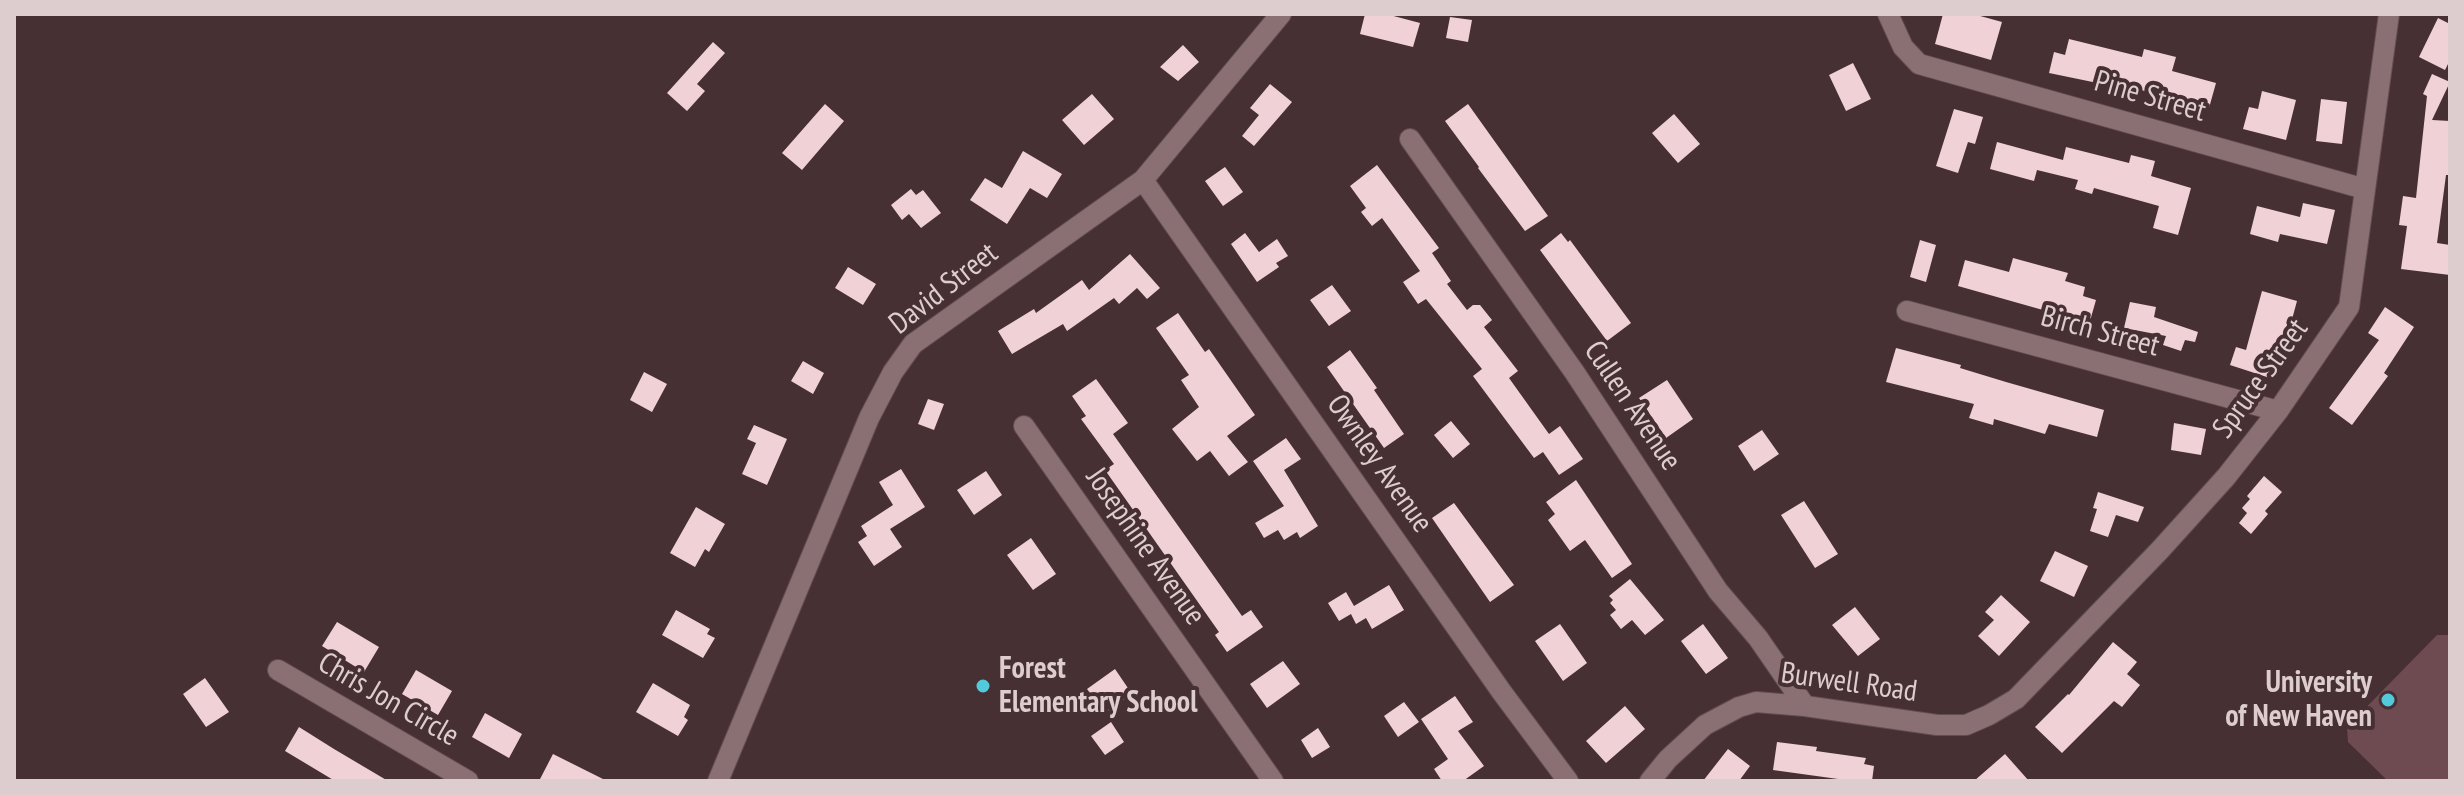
<!DOCTYPE html>
<html>
<head>
<meta charset="utf-8">
<style>
	body { margin:0 }
	#map { position:relative; width:2464px; height:795px; overflow:hidden; background:#473033; font-family:"PT Sans Narrow",sans-serif }
	canvas { display:block }
	.frame { position:absolute; inset:0; border:16px solid #ddcdcf; pointer-events:none }
</style>
</head>
<body>
<div id="map">
<canvas width="2464" height="795"></canvas>
<div class="frame"></div>
</div>
<script>
const g = document.querySelector('canvas').getContext('2d');
g.lineJoin = 'round';
function fill(path, color) { g.fillStyle = color; g.fill(path, 'evenodd'); }
const toPath = rows => new Path2D(rows.map(r => 'M' + r).join(''));
function stroke(path, color, width, dash) { g.strokeStyle = color; g.lineWidth = width; g.lineCap = dash ? 'butt' : 'round'; g.setLineDash(dash || []); g.stroke(path); }
function label(font, color, halo, rows, align = 'center') {
  g.font = font + ' "PT Sans Narrow",sans-serif'; g.lineWidth = 8; g.setLineDash([]); g.textBaseline = 'middle'; g.strokeStyle = halo; g.fillStyle = color; for (const [text, x, y, turn = 0] of rows) {
    g.save(); g.translate(x, y); g.rotate((+turn || 0) * Math.PI / 180); g.textAlign = isNaN(turn) ? turn : align; if (halo) g.strokeText(text, 0, 0); g.fillText(text, 0, 0); g.restore();
  }
}
fill(toPath([
	[2437,635,2450,635,2450,781,2388,781,2348,742,2347,727]
]), '#6e4b50');
fill(toPath([
	[1365,14,1386,14,1420,23,1413,47,1360,34],
	[1943,14,1973,14,2002,22,1991,60,1935,44],
	[1450,17,1472,20,1468,42,1446,38],
	[2438,18,2450,24,2450,60,2445,70,2419,57],
	[2069,39,2142,57,2144,49,2176,57,2172,71,2216,83,2209,108,2118,84,2117,87,2049,73,2054,52,2065,55],
	[713,42,725,53,697,84,705,91,687,111,667,93],
	[1183,45,1199,62,1178,81,1160,67],
	[1853,63,1871,99,1846,111,1829,75],
	[2432,74,2450,82,2432,120,2450,121,2450,175,2446,175,2437,243,2450,245,2450,275,2401,269,2407,226,2399,225,2403,196,2416,198,2427,96,2423,94],
	[1270,84,1292,102,1254,146,1242,136,1259,115,1250,108],
	[2262,91,2296,100,2286,140,2243,129,2249,107,2258,109],
	[1092,94,1114,119,1084,145,1062,120],
	[2321,99,2347,102,2342,144,2316,141],
	[825,104,844,121,802,170,782,153],
	[1468,104,1548,216,1525,231,1478,168,1479,167,1445,121],
	[1954,109,1983,117,1975,144,1968,142,1958,173,1936,166],
	[1674,114,1700,144,1678,163,1652,133],
	[1997,142,2063,160,2066,147,2129,163,2131,155,2155,161,2151,176,2191,188,2178,235,2153,228,2159,206,2094,188,2092,194,2075,189,2078,180,2037,170,2034,181,1990,169],
	[1023,151,1062,174,1047,198,1030,188,1007,224,970,200,985,178,1002,188],
	[1377,165,1439,248,1432,253,1451,281,1447,284,1467,310,1473,305,1480,305,1492,320,1484,327,1518,371,1509,378,1549,434,1560,426,1583,459,1559,475,1543,452,1534,458,1473,376,1482,369,1426,299,1418,304,1403,282,1420,271,1382,218,1372,226,1361,212,1366,208,1350,186],
	[1225,167,1243,192,1223,206,1205,181],
	[911,189,916,195,923,190,941,213,921,228,909,214,902,220,891,205],
	[2303,203,2335,210,2327,244,2280,234,2278,242,2250,234,2257,206,2300,217],
	[1245,233,1259,252,1277,239,1288,256,1276,263,1279,267,1257,282,1231,244],
	[1561,233,1568,242,1570,240,1631,323,1607,341,1540,250],
	[1920,240,1936,245,1926,282,1910,277],
	[1130,254,1160,288,1147,299,1137,288,1119,304,1114,298,1067,331,1063,324,1012,354,998,331,1034,309,1036,313,1082,280,1089,290],
	[2013,258,2068,273,2065,281,2085,287,2083,296,2096,300,2090,321,2077,317,2074,329,2047,321,2050,312,1958,286,1965,260,2009,272],
	[848,267,876,284,863,305,835,288],
	[1332,285,1351,311,1329,326,1310,300],
	[2262,291,2297,301,2291,323,2288,322,2270,378,2230,365,2236,347,2246,350],
	[2130,302,2156,307,2154,317,2198,332,2195,342,2185,340,2181,351,2163,345,2166,336,2124,328],
	[2385,307,2414,327,2384,373,2388,376,2352,425,2329,408,2379,340,2368,333],
	[1178,313,1205,352,1209,349,1255,415,1227,436,1248,462,1229,476,1210,451,1197,461,1172,429,1199,407,1181,380,1189,375,1156,328],
	[1896,348,1961,365,1960,368,2006,382,2104,410,2097,437,2049,424,2045,434,1994,419,1993,425,1969,418,1974,404,1886,382],
	[1350,350,1377,388,1374,390,1404,434,1384,448,1327,367],
	[803,361,824,373,813,394,791,381],
	[644,372,667,384,652,412,630,400],
	[1096,379,1128,423,1113,434,1242,616,1251,610,1263,627,1227,652,1215,635,1219,632,1105,470,1114,464,1081,419,1086,416,1072,396],
	[1667,380,1693,419,1666,438,1639,398],
	[928,399,944,404,934,430,918,424],
	[1451,421,1470,444,1453,458,1434,435],
	[2174,423,2206,429,2201,455,2171,450],
	[754,425,787,439,767,485,742,474,756,443,747,439],
	[1762,430,1779,454,1754,471,1738,446],
	[1286,438,1301,459,1284,470,1318,526,1300,538,1297,532,1284,540,1278,530,1264,538,1255,523,1284,506,1253,461],
	[901,469,925,507,890,529,902,547,874,566,858,542,867,536,861,526,893,505,879,482],
	[986,471,1002,495,974,515,957,490],
	[2264,476,2282,492,2265,511,2268,514,2251,534,2239,523,2247,513,2242,508,2250,499,2247,496],
	[1576,480,1632,564,1612,578,1585,540,1570,551,1548,520,1555,514,1546,502],
	[2098,492,2144,507,2138,522,2116,515,2108,537,2090,531,2097,509,2093,508],
	[1804,501,1838,554,1815,568,1781,515],
	[1454,503,1514,585,1490,602,1432,518],
	[696,507,725,524,709,552,705,549,695,567,670,553],
	[1031,538,1056,574,1033,590,1007,555],
	[2055,551,2088,566,2074,597,2040,581],
	[1630,579,1664,620,1645,635,1632,620,1621,629,1610,615,1616,610,1610,603,1613,600,1609,596],
	[1389,585,1404,610,1372,629,1366,618,1356,624,1351,614,1339,621,1328,603,1346,592,1354,606],
	[2001,595,2030,622,1999,656,1978,636,1994,620,1985,612],
	[1855,607,1880,639,1858,656,1832,625],
	[676,610,710,629,707,634,715,638,703,658,662,635],
	[337,622,379,647,364,672,322,646],
	[1560,624,1587,663,1563,681,1535,641],
	[1703,624,1728,658,1706,674,1681,641],
	[2113,642,2137,662,2127,674,2140,685,2122,707,2114,701,2062,753,2035,727,2068,694,2069,695],
	[1283,661,1300,684,1267,708,1250,684],
	[1115,669,1132,694,1105,713,1087,689],
	[416,670,452,691,438,715,402,694],
	[205,678,229,712,206,727,183,694],
	[653,683,690,705,684,717,688,720,678,736,636,712],
	[1455,696,1473,722,1458,731,1484,766,1463,781,1442,781,1434,769,1448,759,1421,719],
	[1404,702,1419,722,1398,737,1384,716],
	[1625,706,1645,729,1606,763,1586,741],
	[485,713,522,734,509,758,472,737],
	[1111,722,1124,742,1105,755,1091,736],
	[299,727,334,749,388,781,335,781,285,751],
	[1318,728,1330,747,1312,758,1301,740],
	[1777,742,1817,747,1816,751,1866,758,1864,764,1874,766,1872,781,1838,781,1838,779,1773,770],
	[1728,749,1750,766,1739,781,1703,781],
	[553,754,607,781,539,781],
	[2005,754,2029,781,1974,781]
]), '#f0d2d6');
const minor = toPath([
	[1888,14,1903,47,1919,64,2365,189],
	[1410,139,1575,373,1718,591,1758,638,1805,706],
	[1143,180,1501,691,1568,781],
	[1907,311,2278,411],
	[1024,426,1273,781],
	[278,670,468,781],
	[718,781,869,418,893,372,913,344,1143,180,1281,14],
	[1650,781,1668,759,1705,725,1739,707,1756,702,1805,706,1937,725,1966,725,1989,715,2016,699,2160,550,2226,477,2278,411,2349,307,2389,14]
]);
stroke(minor, '#624e51', 22);
stroke(minor, '#8b7073', 20);
for (const [x, y, r, color] of [
	[983,686,8,"#53cadc"],
	[2388,700,8,"#53cadc"]
]) { const dot = new Path2D(); dot.arc(x, y, r, 0, 2 * Math.PI); g.fillStyle = color; g.fill(dot); stroke(dot, '#473033', 3); }
label('30px', '#ddcdcf', '#473033', [
	["Pine Street",2150,97,16],
	["David Street",944,289,-38],
	["Birch Street",2100,332,15],
	["Spruce Street",2261,379,-54],
	["Cullen Avenue",1632,406,56],
	["Ownley Avenue",1379,464,55],
	["Josephine Avenue",1145,547,55],
	["Burwell Road",1849,683,8],
	["Chris Jon Circle",388,700,30]
]);
label('bold 30px', '#ddcdcf', '#473033', [
	["Forest",999,669],
	["Elementary School",999,703],
	["University",2372,683,"right"],
	["of New Haven",2372,717,"right"]
], 'left');
</script>
</body>
</html>
